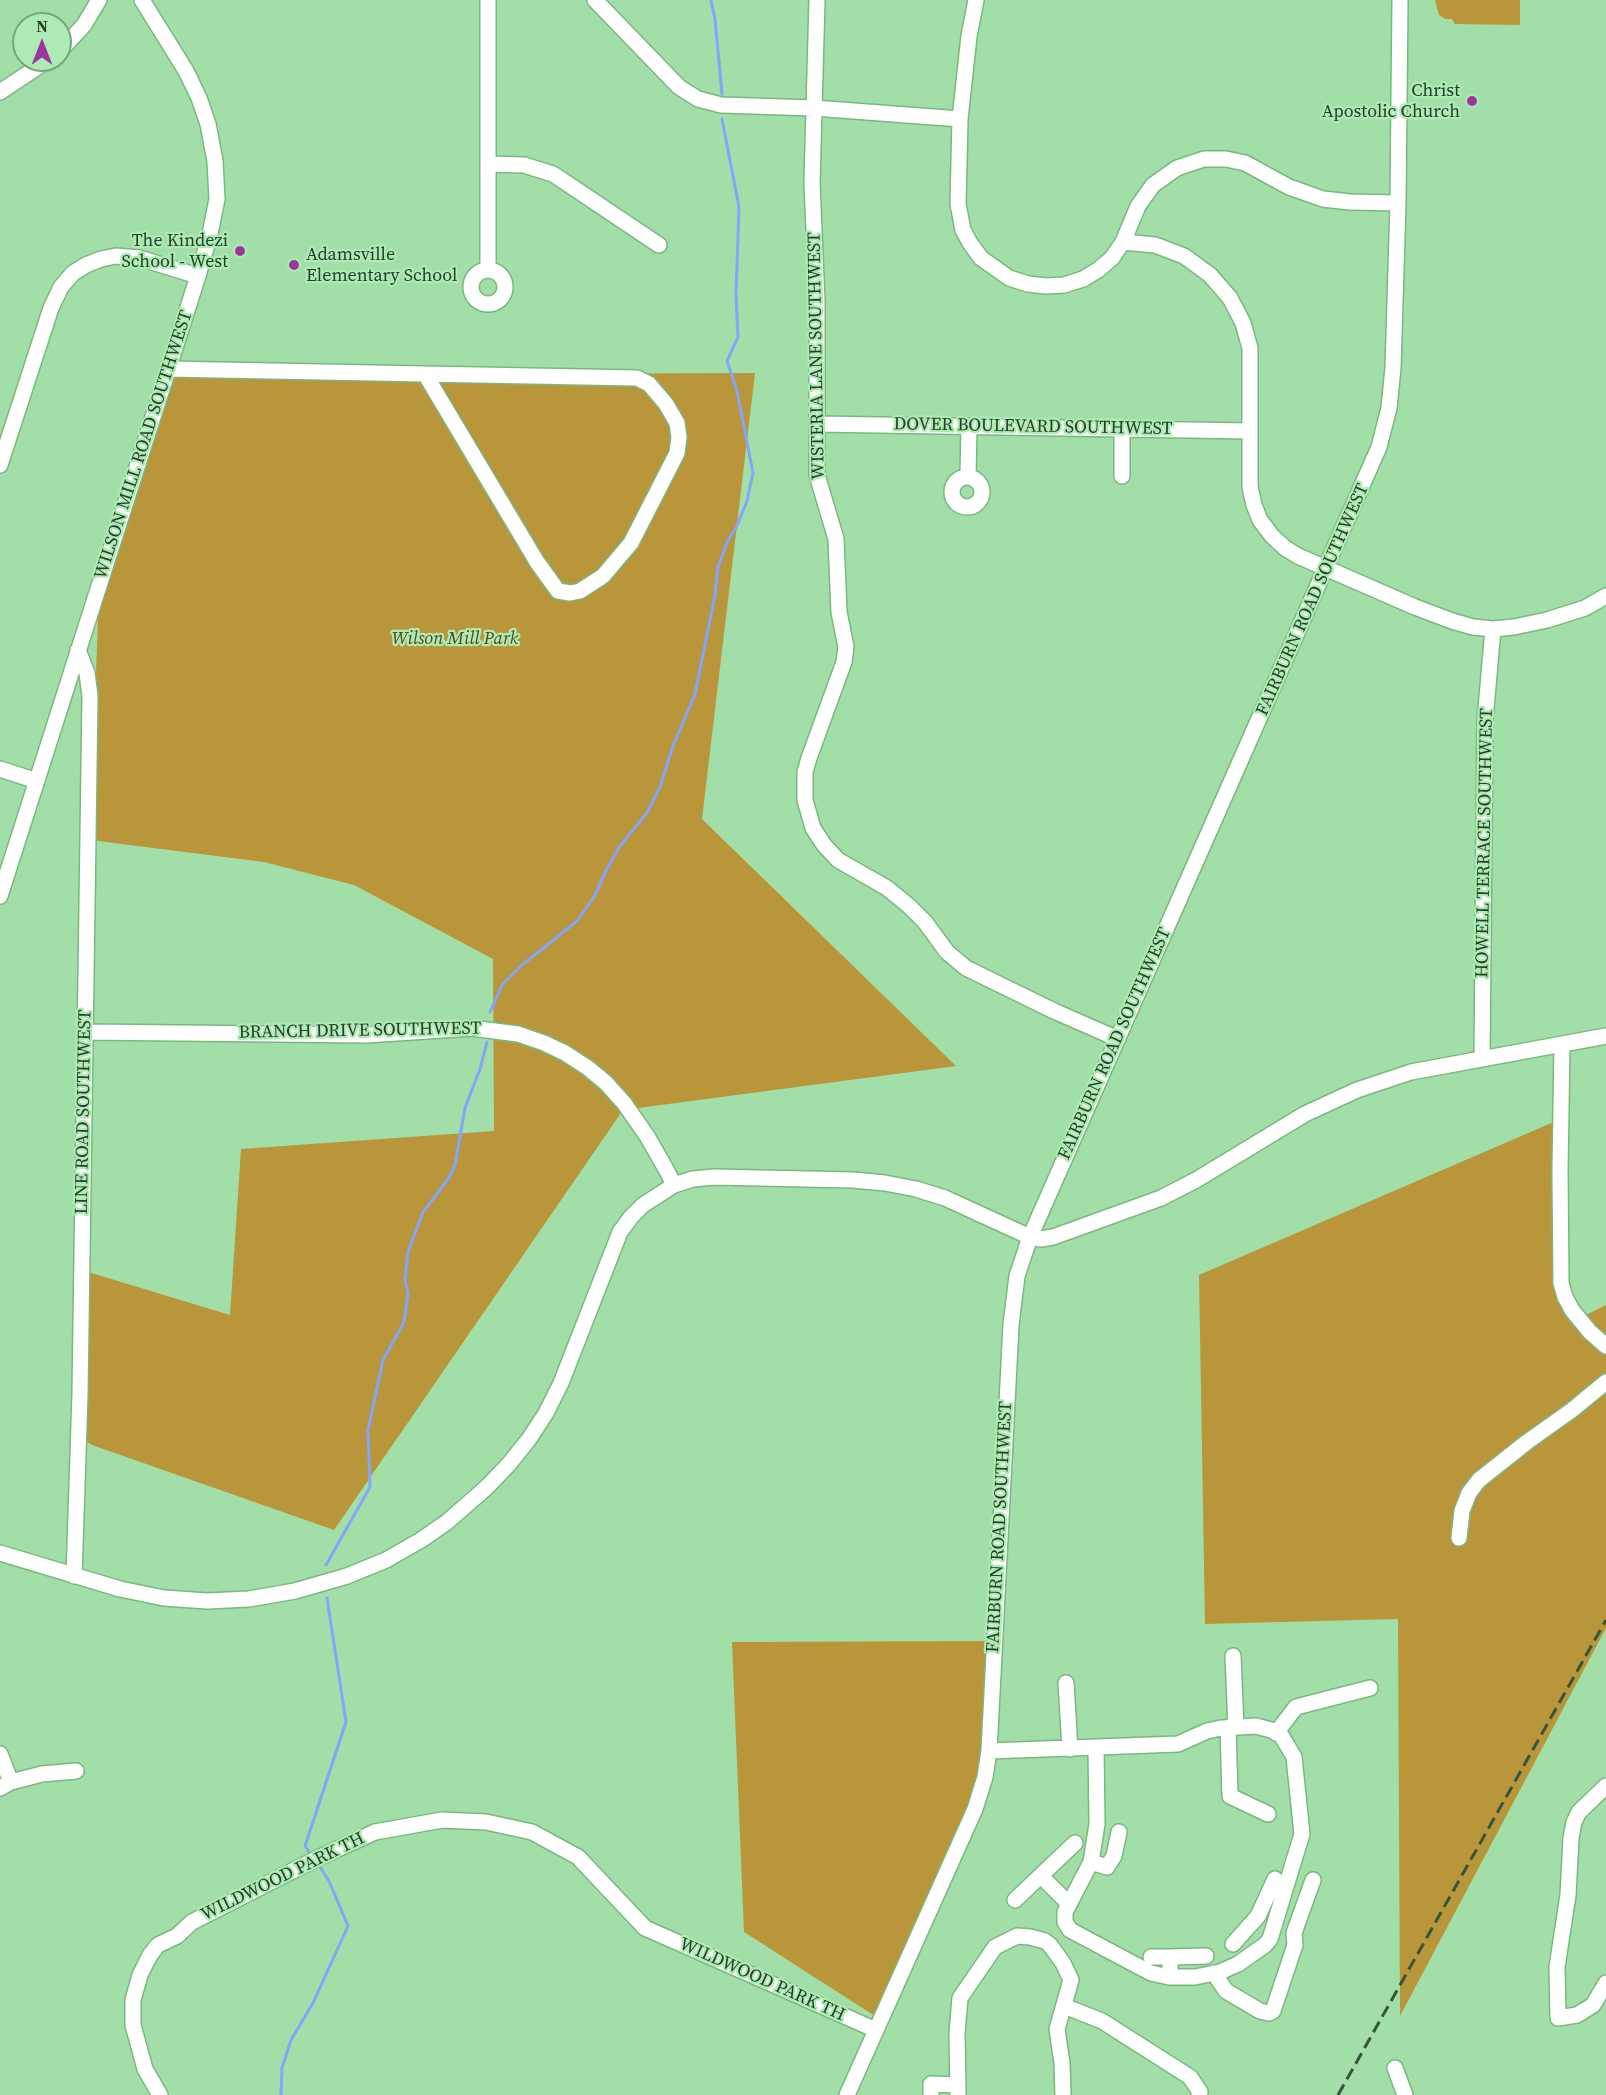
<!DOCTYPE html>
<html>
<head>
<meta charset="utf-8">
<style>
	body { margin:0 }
	#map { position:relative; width:1606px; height:2095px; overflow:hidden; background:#a2dea7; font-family:"Source Serif 4",serif }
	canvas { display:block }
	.north { position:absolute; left:12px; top:12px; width:60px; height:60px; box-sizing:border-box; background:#aeebb4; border:2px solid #78a67c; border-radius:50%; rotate:0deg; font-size:16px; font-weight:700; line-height:24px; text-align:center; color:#263f29 }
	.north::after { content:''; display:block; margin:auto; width:21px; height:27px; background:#9a379d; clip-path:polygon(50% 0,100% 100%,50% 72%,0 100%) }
</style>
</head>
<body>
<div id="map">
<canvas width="1606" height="2095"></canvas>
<div class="north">N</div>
</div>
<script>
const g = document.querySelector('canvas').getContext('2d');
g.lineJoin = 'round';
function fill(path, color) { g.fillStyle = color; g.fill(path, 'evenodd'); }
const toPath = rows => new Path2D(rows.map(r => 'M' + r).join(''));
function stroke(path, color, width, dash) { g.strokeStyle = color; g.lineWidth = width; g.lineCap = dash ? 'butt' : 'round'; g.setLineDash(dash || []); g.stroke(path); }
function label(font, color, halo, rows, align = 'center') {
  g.font = font + ' "Source Serif 4",serif'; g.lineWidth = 4.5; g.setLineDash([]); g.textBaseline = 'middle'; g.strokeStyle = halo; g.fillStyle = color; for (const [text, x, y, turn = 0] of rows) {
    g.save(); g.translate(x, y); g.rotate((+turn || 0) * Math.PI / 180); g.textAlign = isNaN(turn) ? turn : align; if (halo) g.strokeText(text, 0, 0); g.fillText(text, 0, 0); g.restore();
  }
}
fill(toPath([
	[1435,0,1520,0,1520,25,1455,24,1452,19,1445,19,1439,15],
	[169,364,449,374,755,373,702,819,956,1066,623,1110,334,1530,92,1445,76,1435,75,1268,230,1315,241,1149,494,1131,493,959,354,885,264,862,90,840,99,590],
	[1563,1118,1565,1295,1570,1323,1606,1305,1606,1628,1400,2016,1398,1619,1205,1624,1199,1275],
	[990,1641,985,1786,878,2018,744,1932,732,1642]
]), '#ba963b');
stroke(toPath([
	[711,0,715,19,722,94],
	[490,1012,502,985,522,965,577,921,594,897,606,871,619,847,647,813,660,787,673,746,695,694,715,595,718,567,728,540,736,528,747,501,753,473,737,391,727,361,738,337,736,295,739,207,722,119],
	[326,1565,370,1487,368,1430,383,1360,404,1322,408,1294,405,1280,408,1252,423,1212,449,1178,455,1165,465,1108,480,1069,487,1042],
	[312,1856,305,1846,346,1722,327,1598],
	[281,2095,282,2068,291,2040,313,2003,348,1926,329,1881,318,1864]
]), '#83a5fb', 3);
const minor = toPath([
	[595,0,679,87,698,99,721,105,814,108,960,119],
	[817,0,812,183,817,301,817,475,836,539,839,612,846,647,844,662,809,758,805,772,805,800,813,828,824,845,838,860,887,888,909,906,925,922,947,952,966,968,1054,1011,1118,1039],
	[976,0,969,36,960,119,958,204,963,230,970,243,981,258,1009,278,1028,284,1046,286,1064,285,1083,279,1098,270,1112,258,1123,242,1138,206,1153,185,1177,168,1204,159,1226,159,1245,163,1289,187,1323,199,1350,202,1398,203],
	[60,51,84,25,99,0],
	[0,92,48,60],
	[488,164,524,165,553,174,659,245],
	[1123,242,1155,245,1184,256,1210,275,1230,298,1243,323,1250,348,1250,487,1254,505,1260,520,1272,536,1285,548,1298,556,1415,607,1452,621,1473,627,1493,629,1514,627,1547,620,1585,608,1606,596],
	[488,269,488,0],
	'471 287a17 17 0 1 1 34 0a17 17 0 1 1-34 0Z',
	[168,369,425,374],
	[425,374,637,378,649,384,666,404,677,423,679,437,677,453,631,543,603,576,580,591,570,593,558,591,537,562,425,374],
	[817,424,1250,431],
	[0,465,51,308,61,287,73,273,86,265,101,259,116,256,139,258,198,276],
	[1122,476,1122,429],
	[968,477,969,426],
	'952 492a15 15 0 1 1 30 0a15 15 0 1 1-30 0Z',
	[0,769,37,781],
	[0,896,198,276,210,234,217,199,215,161,208,124,199,98,186,71,142,0],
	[85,1032,367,1035,471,1028,518,1034,544,1043,565,1053,588,1068,606,1083,624,1103,647,1136,667,1171,674,1185],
	[1562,1045,1560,1170,1561,1283,1565,1297,1572,1310,1590,1332,1606,1346],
	[1482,1058,1485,720,1493,629],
	[1459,1538,1462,1511,1469,1493,1479,1480,1527,1442,1572,1410,1606,1382],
	[0,1553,120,1589,164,1598,207,1601,249,1599,295,1591,347,1576,386,1560,421,1540,447,1522,487,1487,509,1464,529,1439,546,1413,561,1383,620,1232,631,1217,643,1205,674,1185,693,1179,714,1177,853,1180,885,1183,916,1189,945,1198,1030,1237,1041,1239,1053,1237,1161,1198,1196,1180,1305,1114,1357,1090,1411,1072,1606,1036],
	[74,1576,80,1394,90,696,87,673,78,650],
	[1233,1656,1236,1727],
	[1066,1683,1070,1749],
	[1228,1727,1230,1796,1268,1814],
	[1276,1733,1296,1707,1370,1688],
	[989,1751,1178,1744,1207,1731,1221,1728,1256,1726,1271,1730,1281,1735,1294,1757,1302,1834,1270,1939,1265,1945,1238,1964,1220,1972,1195,1977,1169,1977,1151,1973,1070,1930,1065,1922,1065,1912,1091,1862,1097,1824,1096,1748],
	[0,1754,11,1782],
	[1606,1786,1579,1812,1574,1822,1571,1838,1568,1895,1557,1967,1558,2018,1577,2015,1593,2005,1606,1983],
	[0,1788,11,1782,42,1774,76,1771],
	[1091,1862,1107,1867,1114,1856,1119,1832],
	[1041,1876,1069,1904],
	[1015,1900,1075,1843],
	[1233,1944,1258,1916,1275,1879],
	[1151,1957,1171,1957],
	[1214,1973,1226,1991,1260,2011,1269,2013,1273,2011,1295,1945,1294,1933,1313,1880],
	[1169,1977,1171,1957,1206,1956],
	[1064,2006,1102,2021,1190,2077,1200,2092,1199,2095],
	[1395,2068,1405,2095],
	[160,2095,145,2069,133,2025,133,2000,140,1975,150,1955,158,1945,177,1936,192,1922,320,1857,375,1832,442,1820,486,1822,532,1832,578,1857,645,1928,876,2030],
	[847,2095,975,1809,985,1777,989,1751,1011,1325,1017,1276,1030,1237,1379,447,1389,408,1393,368,1398,203,1400,0],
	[931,2095,931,2084,958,2085],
	[958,2095,957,2033,960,1998,995,1947,1017,1936,1030,1937,1045,1941,1050,1945,1063,1963,1071,1980,1057,2029,1062,2063,1063,2095]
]);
stroke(minor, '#7cb782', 18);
stroke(minor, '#fff', 15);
stroke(toPath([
	[1338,2095,1606,1620]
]), '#37553a', 3, [12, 6]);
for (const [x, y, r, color] of [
	[1472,101,6,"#9a379d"],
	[240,251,6,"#9a379d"],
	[294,265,6,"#9a379d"]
]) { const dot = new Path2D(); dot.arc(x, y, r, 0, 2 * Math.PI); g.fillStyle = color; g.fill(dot); stroke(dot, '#aeebb4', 2); }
label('18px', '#263f29', '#aeebb4', [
	["Christ",1460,91],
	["Apostolic Church",1460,112],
	["The Kindezi",228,241],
	["School - West",228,262],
	["Adamsville",306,255,"left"],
	["Elementary School",306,276,"left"]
], 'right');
label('18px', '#263f29', '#aeebb4', [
	["WISTERIA LANE SOUTHWEST",817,356,-91],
	["DOVER BOULEVARD SOUTHWEST",1033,427,1],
	["WILSON MILL ROAD SOUTHWEST",144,445,-72],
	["FAIRBURN ROAD SOUTHWEST",1313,600,-66],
	["HOWELL TERRACE SOUTHWEST",1485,843,-89],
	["BRANCH DRIVE SOUTHWEST",360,1031,-1],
	["FAIRBURN ROAD SOUTHWEST",1115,1044,-66],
	["LINE ROAD SOUTHWEST",84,1112,-89],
	["FAIRBURN ROAD SOUTHWEST",1000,1527,-87],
	["WILDWOOD PARK TH",283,1877,-26],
	["WILDWOOD PARK TH",762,1980,24]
]);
label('italic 18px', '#57461b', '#aeebb4', [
	["Wilson Mill Park",455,639]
]);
</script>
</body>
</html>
